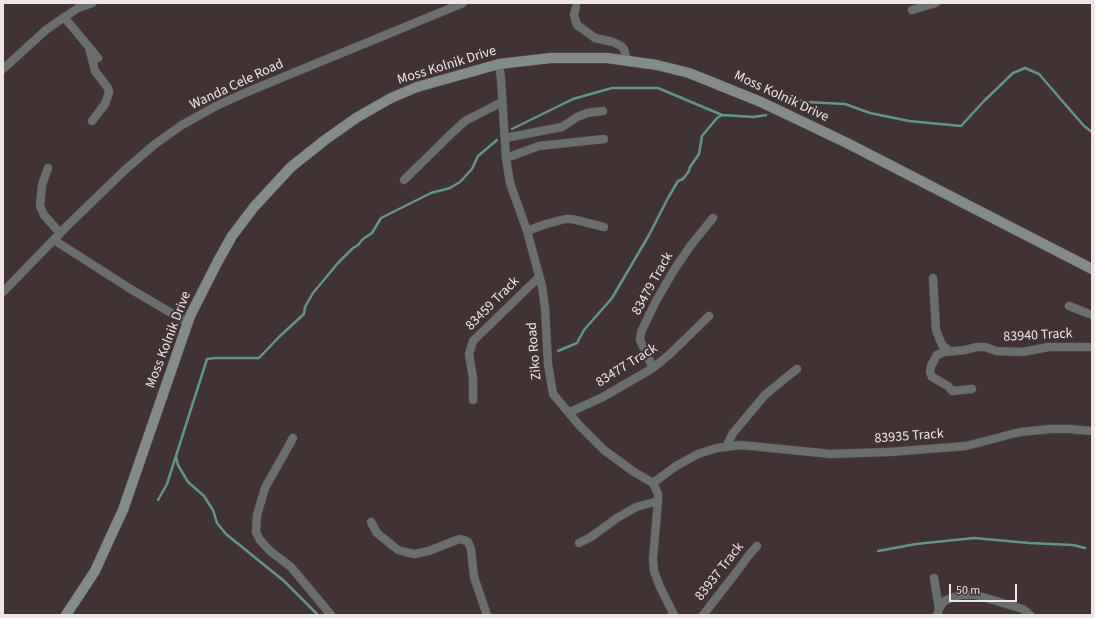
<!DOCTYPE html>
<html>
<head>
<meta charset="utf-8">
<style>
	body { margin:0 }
	#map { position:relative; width:1095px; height:618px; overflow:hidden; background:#413334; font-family:"Source Sans 3",sans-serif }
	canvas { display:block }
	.frame { position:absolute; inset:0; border:4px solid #eee5e5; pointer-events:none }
	.scale { position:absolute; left:949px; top:584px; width:68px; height:18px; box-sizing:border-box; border:2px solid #eee5e5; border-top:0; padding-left:5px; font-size:12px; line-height:14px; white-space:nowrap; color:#eee5e5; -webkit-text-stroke:3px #413334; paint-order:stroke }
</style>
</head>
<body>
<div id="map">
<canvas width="1095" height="618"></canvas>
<div class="frame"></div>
<div class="scale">50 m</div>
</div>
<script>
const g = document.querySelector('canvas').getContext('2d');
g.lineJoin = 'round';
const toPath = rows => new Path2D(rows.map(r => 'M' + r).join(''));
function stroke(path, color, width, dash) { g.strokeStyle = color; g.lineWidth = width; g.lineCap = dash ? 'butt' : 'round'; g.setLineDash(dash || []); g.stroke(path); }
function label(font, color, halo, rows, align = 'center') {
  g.font = font + ' "Source Sans 3",sans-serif'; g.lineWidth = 4; g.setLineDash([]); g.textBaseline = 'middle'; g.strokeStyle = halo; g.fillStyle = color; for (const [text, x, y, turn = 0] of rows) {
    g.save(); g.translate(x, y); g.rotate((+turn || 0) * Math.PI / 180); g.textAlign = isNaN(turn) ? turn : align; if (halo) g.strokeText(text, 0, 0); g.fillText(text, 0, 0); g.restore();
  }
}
stroke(toPath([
	[790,98,806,102,845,104,870,113,909,121,961,126,984,101,1013,73,1025,68,1039,74,1084,126,1092,132],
	[512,129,573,99,612,88,658,88,722,115,754,117,766,115],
	[558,351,577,343,584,330,612,298,649,235,668,198,678,181,683,179,689,171,690,167,699,154,702,136,717,118,722,115],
	[176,456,178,465,188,482,204,496,213,510,217,523,226,534,284,581,318,615],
	[158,500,167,484,207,359,215,358,259,358,280,336,304,314,305,307,313,293,338,263,353,248,358,245,363,239,372,233,381,218,431,193,450,188,460,182,472,169,478,156,497,140],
	[878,551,916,544,974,538,1029,543,1073,545,1085,548]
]), '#5d978c', 2.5);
const minor = toPath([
	[576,7,574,15,577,25,595,38,613,42,621,46,624,49,627,61],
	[912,10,936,3],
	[64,17,98,58],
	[89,47,95,71,108,88,109,93,105,104,92,121],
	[499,64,501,79,506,158,510,183,527,231,542,286,545,308,548,364,553,394,579,425,604,450,634,472,653,483,658,494,658,501,653,559,654,571,660,587,674,615],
	[3,69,47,29,78,8,92,3],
	[505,138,562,127,577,117,587,113,603,111],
	[506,158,539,146,604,139],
	[48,168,42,185,40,206,44,215,60,233],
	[404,180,452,133,465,121,502,102],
	[527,231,546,224,565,219,572,219,604,227],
	[54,240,129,288,188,323],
	[933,278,936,330,942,345,949,351],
	[3,292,68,225,126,169,155,144,182,125,216,106,247,92,463,3],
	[1069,306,1092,315],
	[653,368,640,340,641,332,656,301,674,270,691,245,713,218],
	[972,389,952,391,948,386,932,377,930,372,931,366,937,355,944,352,965,350,977,347,985,347,996,351,1022,352,1049,347,1092,347],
	[473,400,473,378,469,354,473,341,539,277],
	[570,412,603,397,653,368,670,354,709,316],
	[293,438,265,488,257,515,256,532,260,540,270,551,291,567,331,615],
	[726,447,733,433,765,395,788,376,797,369],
	[653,483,676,466,698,454,717,448,741,445,831,454,889,452,966,446,1020,432,1050,429,1069,429,1092,431],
	[371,522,377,533,398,550,405,552,414,554,429,551,454,541,460,539,464,540,468,542,471,549,474,577,487,615],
	[579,543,591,537,617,518,636,507,658,501],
	[934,578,939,609,937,615],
	[939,609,944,601,954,597,961,595,976,595,1023,609,1030,615],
	[703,615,735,574,749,555,757,546]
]);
const secondary = toPath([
	[66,615,95,571,110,538,123,510,190,316,218,261,232,236,254,207,291,167,325,140,356,118,391,98,417,87,499,64,551,58,607,58,657,65,689,73,761,102,847,143,1092,269]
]);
stroke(minor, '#5d4f50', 9);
stroke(secondary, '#5d4f50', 11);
stroke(minor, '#686f6d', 8);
stroke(secondary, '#828d8b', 10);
label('14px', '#eee5e5', '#413334', [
	["Moss Kolnik Drive",447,66,-17],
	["Wanda Cele Road",237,85,-25],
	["Moss Kolnik Drive",781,97,25],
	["83479 Track",653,284,-61],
	["83459 Track",493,304,-45],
	["83940 Track",1038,336,-3],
	["Moss Kolnik Drive",169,340,-69],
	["Ziko Road",535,351,-95],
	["83477 Track",627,366,-32],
	["83935 Track",909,437,-4],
	["83937 Track",720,572,-52]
]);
</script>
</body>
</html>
